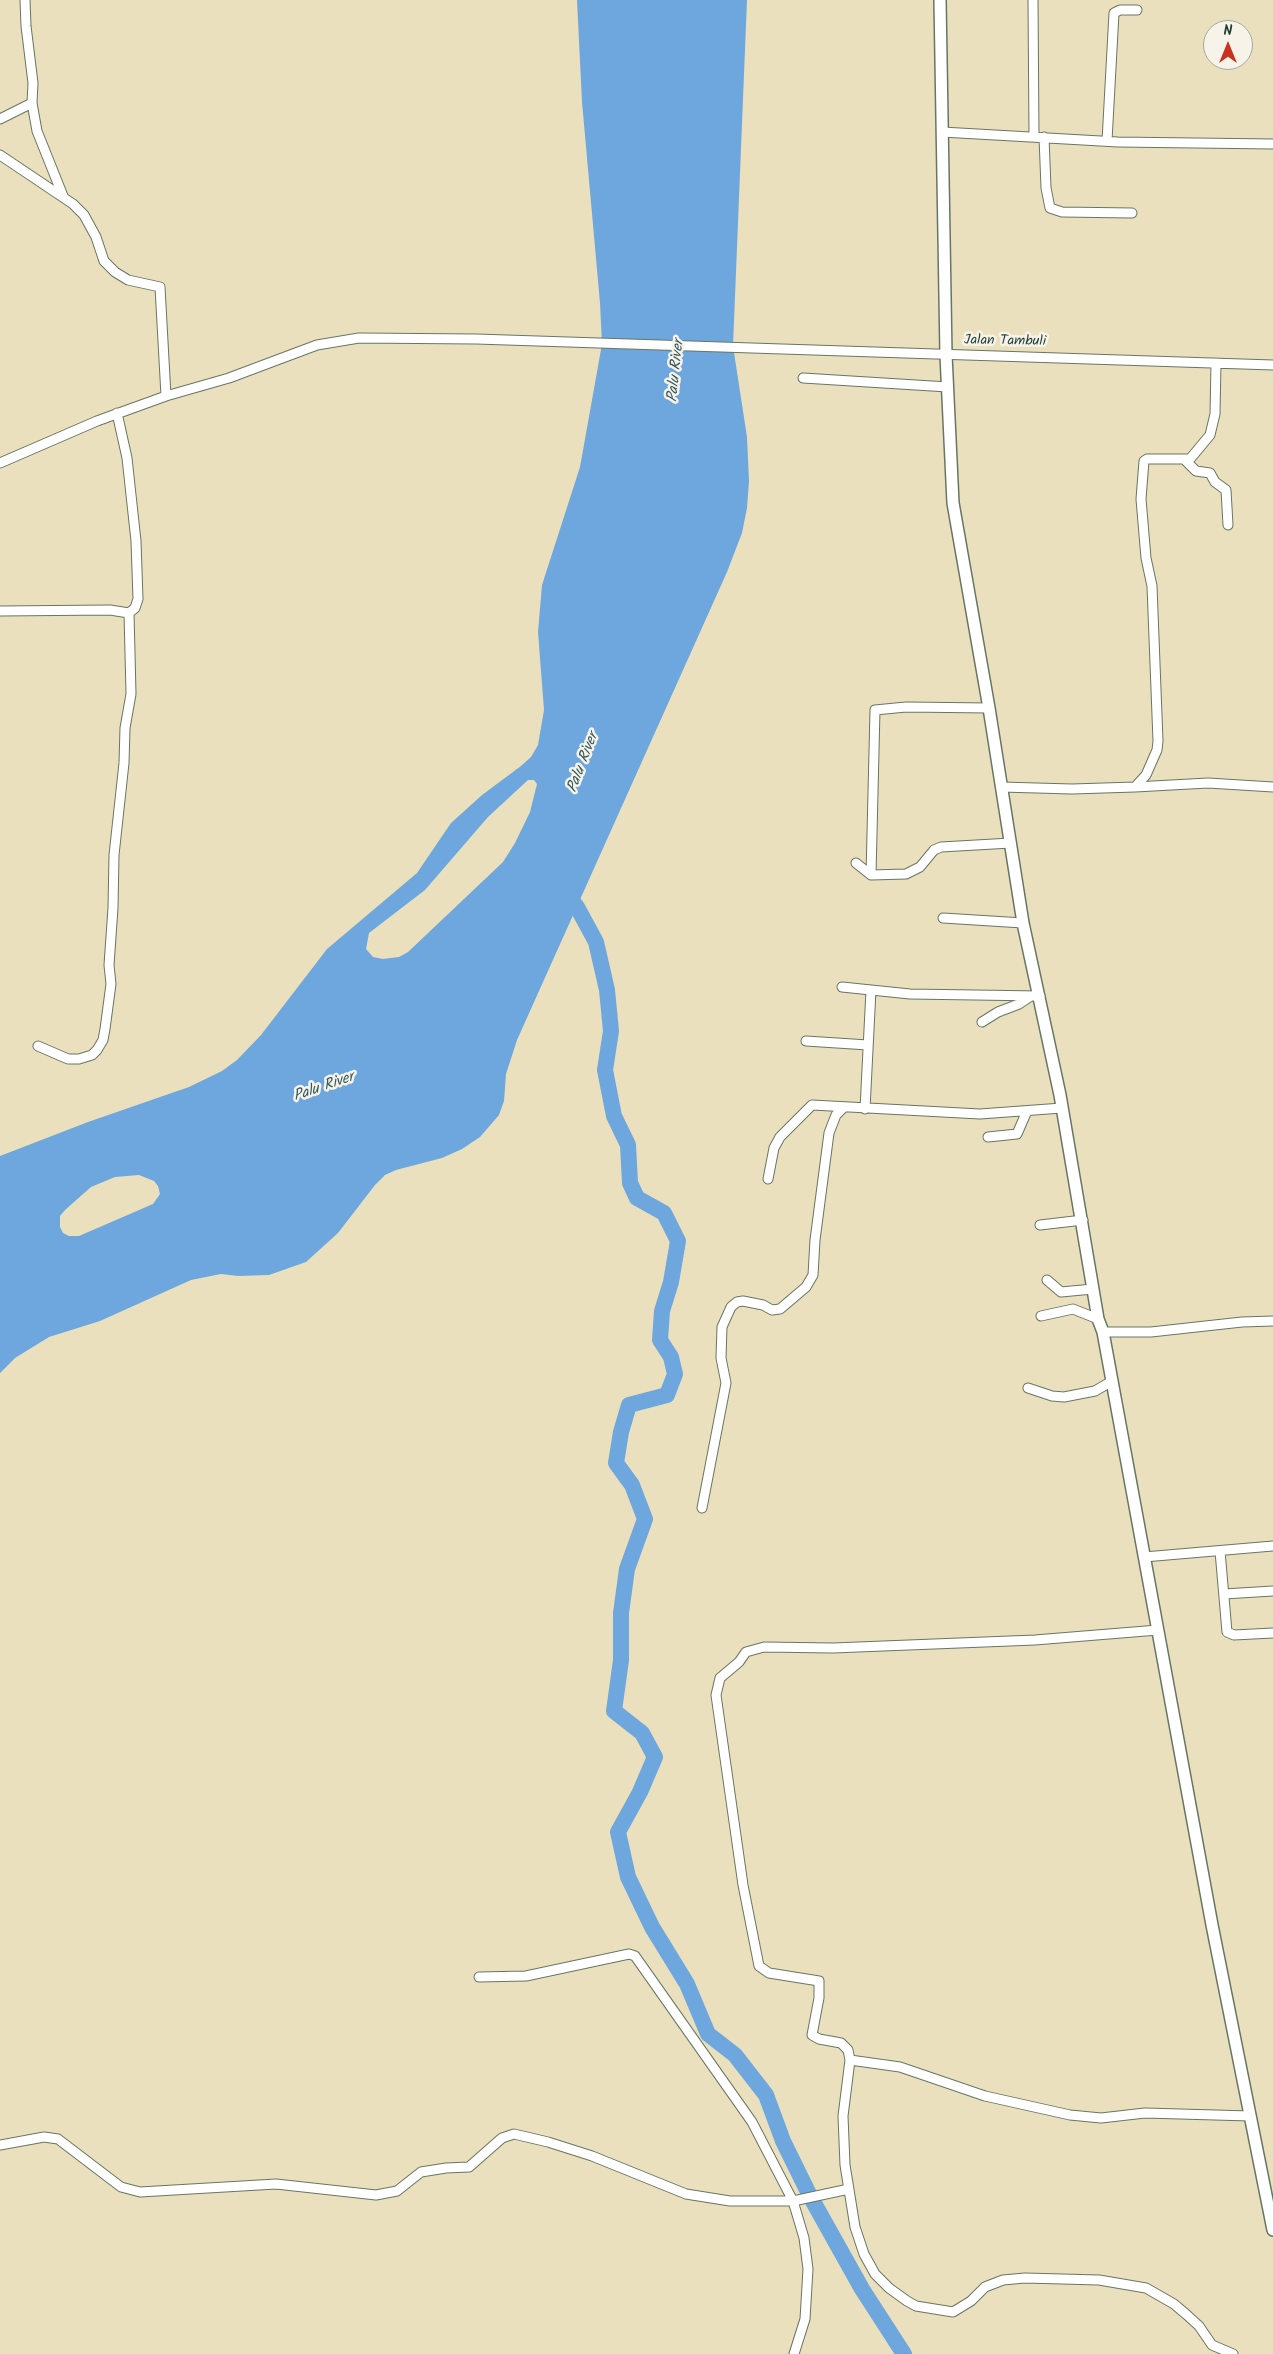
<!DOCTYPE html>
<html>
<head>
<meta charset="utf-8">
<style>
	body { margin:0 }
	#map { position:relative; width:1273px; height:2354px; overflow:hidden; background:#eae0bd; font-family:Kalam,sans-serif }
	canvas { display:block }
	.north { position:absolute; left:1203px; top:20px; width:50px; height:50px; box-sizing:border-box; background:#f7f3e8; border:1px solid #a1aaa0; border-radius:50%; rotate:0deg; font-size:14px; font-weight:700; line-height:20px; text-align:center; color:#1f3d34 }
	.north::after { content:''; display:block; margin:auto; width:18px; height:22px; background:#c8321e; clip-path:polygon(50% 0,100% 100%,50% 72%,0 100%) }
</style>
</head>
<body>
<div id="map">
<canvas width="1273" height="2354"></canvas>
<div class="north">N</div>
</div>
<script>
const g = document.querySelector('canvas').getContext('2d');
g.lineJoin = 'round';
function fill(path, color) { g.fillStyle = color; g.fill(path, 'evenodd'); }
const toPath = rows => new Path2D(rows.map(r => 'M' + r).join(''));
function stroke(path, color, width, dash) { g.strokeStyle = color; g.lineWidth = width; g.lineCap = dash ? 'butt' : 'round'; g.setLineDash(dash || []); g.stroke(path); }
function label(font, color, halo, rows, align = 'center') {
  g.font = font + ' Kalam,sans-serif'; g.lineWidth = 5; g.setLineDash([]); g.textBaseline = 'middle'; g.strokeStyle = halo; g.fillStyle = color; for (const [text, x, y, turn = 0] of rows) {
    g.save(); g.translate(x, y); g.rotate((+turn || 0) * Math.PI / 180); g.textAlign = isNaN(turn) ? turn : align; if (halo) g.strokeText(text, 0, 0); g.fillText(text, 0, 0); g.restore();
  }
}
fill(toPath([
	[577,0,747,0,733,346,747,437,749,481,747,508,742,533,727,572,517,1040,506,1074,504,1101,499,1115,480,1137,462,1149,442,1158,396,1170,385,1175,375,1185,338,1233,306,1262,269,1275,238,1276,221,1274,191,1280,100,1321,49,1337,15,1358,0,1373,0,1156,88,1122,189,1087,222,1071,237,1060,261,1035,327,949,417,873,451,823,482,795,521,766,531,757,538,745,544,710,538,632,542,585,580,467,602,344,600,303,582,102],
	[528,780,534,780,537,784,530,812,515,843,503,862,408,952,399,957,383,959,373,957,366,949,369,933,425,890,488,817],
	[139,1175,154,1181,158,1186,160,1194,153,1204,79,1236,69,1236,63,1233,60,1227,60,1216,65,1210,91,1187,115,1177]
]), '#6da7dd');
stroke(toPath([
	[564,890,577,907,596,942,607,990,611,1031,605,1070,614,1116,628,1145,630,1183,637,1198,664,1213,678,1241,671,1282,662,1311,660,1340,671,1357,675,1374,667,1395,629,1405,621,1432,616,1463,632,1485,645,1519,627,1569,621,1613,621,1660,614,1711,642,1733,655,1757,640,1792,618,1832,628,1877,652,1927,687,1984,708,2034,735,2055,766,2095,783,2141,810,2196,862,2289,904,2354]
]), '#6da7dd', 16);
const minor = toPath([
	[1033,0,1034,136],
	[32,103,37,131,63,196],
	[0,119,32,103,33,83,26,26,25,0],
	[942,132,1118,142,1273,144],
	[1044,137,1046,188,1050,208,1062,212,1132,213],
	[1107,141,1114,13,1120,10,1137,10],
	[0,155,73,204,84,215,96,237,104,261,115,272,128,280,160,287,166,396],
	[803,378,948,387],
	[1185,460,1196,471,1210,473,1215,482,1226,490,1228,525],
	[0,463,97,421,166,396,229,378,317,345,359,338,476,339,1273,365],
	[0,611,110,610,129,613,135,608,138,599,136,541,127,458,117,413],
	[1001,787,1072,789,1135,787,1146,775,1157,750,1158,741,1152,586,1146,558,1141,499,1144,461,1147,459,1190,459,1210,435,1215,414,1216,363],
	[1135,787,1208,783,1273,787],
	[856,863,871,875,906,874,920,867,934,850,941,847,1011,843],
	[871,875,875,710,906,707,989,708],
	[943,918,1023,923],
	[842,987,910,994,1040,996],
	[982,1022,998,1012,1019,1004,1031,996],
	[806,1041,868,1045],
	[38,1046,68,1059,79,1059,92,1055,97,1050,103,1040,105,1029,111,984,109,965,113,908,114,855,124,763,125,728,131,694,129,613],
	[865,1109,871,990],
	[988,1137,1017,1134,1027,1111],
	[768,1179,774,1148,780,1137,812,1105,980,1114,1062,1108],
	[1040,1225,1083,1220],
	[1047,1280,1061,1292,1093,1289],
	[1041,1316,1073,1309,1098,1319],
	[1103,1332,1151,1332,1242,1322,1273,1321],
	[1028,1388,1052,1396,1064,1397,1095,1391,1112,1381],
	[702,1508,726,1383,721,1358,722,1327,731,1307,737,1302,743,1301,763,1305,772,1310,780,1309,806,1287,813,1275,815,1240,829,1133,836,1115,844,1107],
	[1220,1551,1227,1632,1234,1635,1273,1633],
	[1144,1557,1273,1546],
	[1224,1594,1273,1591],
	[1158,1630,1035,1640,833,1648,764,1647,746,1652,739,1662,720,1678,716,1695,743,1885,759,1966,769,1973,819,1981,819,1998,812,2035,819,2039,841,2043,848,2050,850,2060,843,2116,845,2165,855,2227,864,2254,875,2274,889,2288,907,2301,916,2306,953,2312,971,2301,985,2287,1003,2280,1025,2278,1099,2280,1146,2288,1174,2304,1187,2315,1199,2326,1212,2345,1233,2354],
	[479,1977,526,1976,629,1954,635,1956,752,2122,793,2201,849,2189],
	[850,2060,900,2067,985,2096,1070,2115,1101,2118,1145,2113,1250,2116],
	[0,2145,44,2137,58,2139,121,2187,140,2192,276,2184,376,2195,397,2191,421,2172,446,2168,469,2167,502,2138,514,2134,548,2142,592,2156,686,2194,730,2201,793,2201,804,2238,808,2269,805,2319,794,2354]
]);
const major = toPath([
	[940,0,946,355,953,503,989,708,1023,923,1060,1095,1098,1319,1103,1332,1212,1925,1273,2230]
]);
stroke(minor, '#667664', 11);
stroke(major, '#667664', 14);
stroke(minor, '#fff', 9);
stroke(major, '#fff', 11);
label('14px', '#1f3d34', '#f7f3e8', [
	["Jalan Tambuli",1005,342,1]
]);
label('italic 15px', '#32585e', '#f7f3e8', [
	["Palu River",677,371,-84],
	["Palu River",584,763,-69],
	["Palu River",324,1088,-19]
]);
</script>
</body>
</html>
